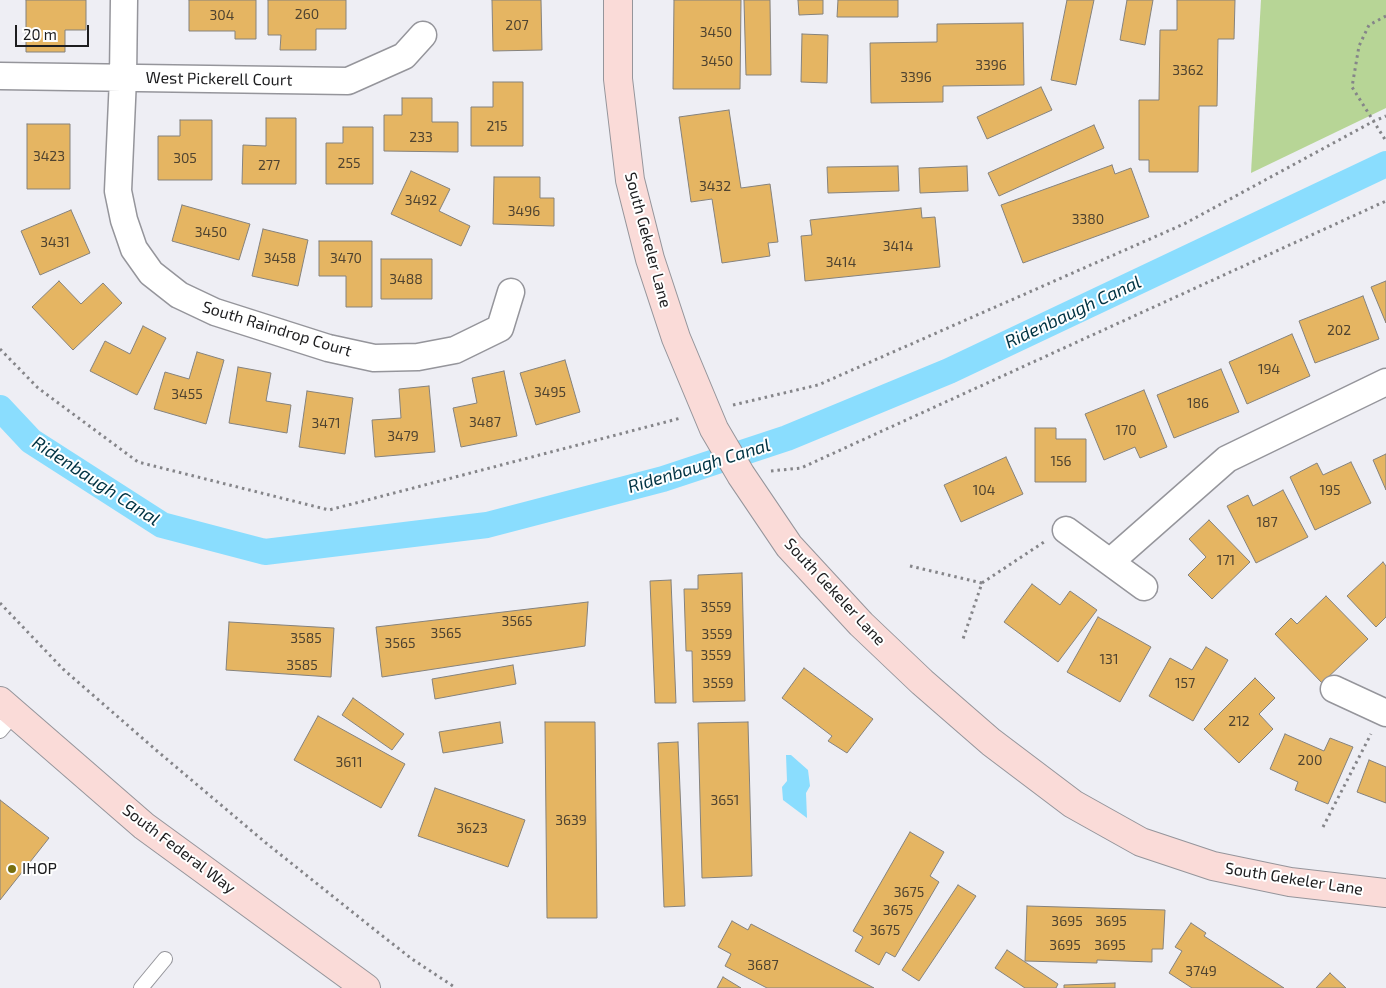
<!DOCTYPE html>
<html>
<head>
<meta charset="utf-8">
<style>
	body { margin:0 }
	#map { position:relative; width:1386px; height:988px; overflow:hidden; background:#eeeef4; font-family:"Exo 2",sans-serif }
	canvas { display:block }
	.scale { position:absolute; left:15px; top:25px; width:74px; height:22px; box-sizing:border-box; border:2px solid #1d1d1f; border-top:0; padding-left:6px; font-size:15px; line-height:18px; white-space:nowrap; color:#1d1d1f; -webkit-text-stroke:4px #fff; paint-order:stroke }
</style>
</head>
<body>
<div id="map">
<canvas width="1386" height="988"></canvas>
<div class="scale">20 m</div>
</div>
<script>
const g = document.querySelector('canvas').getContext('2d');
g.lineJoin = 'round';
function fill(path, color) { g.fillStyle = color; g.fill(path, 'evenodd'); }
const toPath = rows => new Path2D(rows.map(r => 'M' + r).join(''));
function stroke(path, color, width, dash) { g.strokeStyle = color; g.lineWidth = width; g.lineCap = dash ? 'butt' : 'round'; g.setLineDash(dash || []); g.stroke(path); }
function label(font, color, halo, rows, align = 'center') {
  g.font = font + ' "Exo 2",sans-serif'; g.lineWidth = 4; g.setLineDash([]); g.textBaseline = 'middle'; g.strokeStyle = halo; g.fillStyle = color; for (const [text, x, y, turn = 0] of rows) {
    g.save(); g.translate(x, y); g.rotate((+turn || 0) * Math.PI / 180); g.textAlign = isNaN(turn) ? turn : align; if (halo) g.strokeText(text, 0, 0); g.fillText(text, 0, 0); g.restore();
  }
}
fill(toPath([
	[1261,0,1386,0,1386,108,1251,173]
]), '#b7d596');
fill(toPath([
	[786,755,791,755,808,770,810,786,806,793,807,818,783,800,782,787,787,781]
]), '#8addfe');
stroke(toPath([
	[0,408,31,441,162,525,265,552,487,525,663,479,787,438,949,371,1386,164]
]), '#8addfe', 26);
const building = toPath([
	[26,0,86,0,86,30,65,30,65,52,26,52,26,0],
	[189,0,256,0,256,39,235,39,235,31,189,31,189,0],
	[268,0,346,0,346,29,316,29,316,50,280,50,281,35,268,35,268,0],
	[492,0,541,0,542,50,493,51,492,0],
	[674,0,741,0,740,89,673,89,674,0],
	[744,0,770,0,771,75,746,75,744,0],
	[798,0,823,0,823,14,799,15,798,0],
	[838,0,898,0,898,17,837,17,838,0],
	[1067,0,1094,0,1076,85,1051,80,1067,0],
	[1127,0,1153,0,1145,45,1120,40,1127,0],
	[1177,0,1235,0,1234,39,1218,39,1217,106,1199,106,1198,172,1149,172,1149,160,1139,160,1139,100,1159,100,1160,30,1177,30,1177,0],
	[1023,23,1024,85,943,86,943,102,871,103,870,43,937,42,937,24,1023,23],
	[802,34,828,35,827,83,801,82,802,34],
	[493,82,523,82,523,146,471,146,471,107,493,107,493,82],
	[1041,87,1052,110,987,139,977,117,1041,87],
	[402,98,432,98,432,122,458,122,458,152,384,151,384,115,402,115,402,98],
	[729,110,741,188,770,184,778,242,768,243,770,256,722,263,712,199,691,202,679,117,729,110],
	[266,118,296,118,296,184,242,184,243,145,266,146,266,118],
	[180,120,212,120,212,180,158,180,158,136,180,136,180,120],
	[27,124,70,124,70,189,27,189,27,124],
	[1094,125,1104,148,999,196,988,173,1094,125],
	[343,127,373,127,373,184,326,184,326,143,343,143,343,127],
	[1112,165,1115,174,1131,168,1149,217,1023,263,1001,205,1112,165],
	[898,166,899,191,828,193,827,167,898,166],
	[967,166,968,191,920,193,919,168,967,166],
	[411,171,450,189,439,211,470,226,461,246,391,214,411,171],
	[494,177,540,177,540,198,554,198,554,226,493,224,494,177],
	[182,205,250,224,239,260,172,241,182,205],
	[921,208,922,218,935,217,940,267,805,281,801,236,812,235,810,220,921,208],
	[71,210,90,253,40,275,21,231,71,210],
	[263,229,308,240,298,286,252,276,263,229],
	[319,241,372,241,372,307,346,307,346,276,319,276,319,241],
	[381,259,432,259,432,299,381,299,381,259],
	[59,281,81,304,103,283,122,303,73,350,32,307,59,281],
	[1386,281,1386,323,1371,287,1386,281],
	[1363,296,1379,339,1315,363,1299,321,1363,296],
	[143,326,166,338,137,395,90,371,105,341,130,354,143,326],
	[1292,334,1310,376,1247,404,1229,362,1292,334],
	[197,352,224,360,206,424,154,409,165,372,189,379,197,352],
	[565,360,580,412,536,425,520,373,565,360],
	[238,367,271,373,266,401,291,405,287,433,229,423,238,367],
	[1221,369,1239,412,1174,438,1157,395,1221,369],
	[504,371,517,436,461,447,453,408,477,403,472,378,504,371],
	[429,386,435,452,375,457,372,420,401,418,399,389,429,386],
	[1144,390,1167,447,1140,458,1135,447,1104,460,1085,414,1144,390],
	[307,391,353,398,345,454,299,447,307,391],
	[1035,428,1056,428,1056,439,1086,439,1086,482,1035,482,1035,428],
	[1386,454,1386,490,1373,460,1386,454],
	[1006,457,1023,494,961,522,944,485,1006,457],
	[1351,462,1371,503,1315,530,1290,477,1317,463,1323,475,1351,462],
	[1283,490,1308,537,1256,563,1227,506,1248,495,1253,506,1283,490],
	[1209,520,1250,562,1212,599,1188,575,1206,557,1189,539,1209,520],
	[1383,562,1386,566,1386,617,1376,627,1347,596,1383,562],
	[742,573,745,701,693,702,692,651,686,651,684,589,698,589,698,575,742,573],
	[671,580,676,703,655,703,650,581,671,580],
	[1032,584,1060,605,1070,591,1097,610,1058,662,1004,622,1032,584],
	[1326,596,1368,639,1322,683,1275,634,1291,618,1297,624,1326,596],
	[588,602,585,646,382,677,376,627,588,602],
	[1098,617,1151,647,1120,702,1067,672,1098,617],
	[229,622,334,628,331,677,226,670,229,622],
	[1206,647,1228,660,1193,721,1149,696,1170,658,1192,670,1206,647],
	[513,665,516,684,435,699,432,679,513,665],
	[804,668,873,719,847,753,828,741,832,736,782,698,804,668],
	[1255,678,1275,698,1259,714,1273,729,1239,763,1204,729,1255,678],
	[353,698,404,734,392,750,342,715,353,698],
	[318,716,405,764,381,808,294,760,318,716],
	[500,722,503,743,443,753,439,732,500,722],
	[545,722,595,722,597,918,547,918,545,722],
	[748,722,752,876,702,878,698,723,748,722],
	[1285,734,1324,751,1330,738,1353,747,1328,804,1295,790,1298,782,1270,769,1285,734],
	[678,742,685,906,664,907,658,743,678,742],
	[1369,760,1386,767,1386,803,1357,792,1369,760],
	[435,788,525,820,508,867,418,836,435,788],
	[0,800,49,838,0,900,0,800],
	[910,832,944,852,930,876,939,882,895,957,886,952,879,965,855,951,863,937,853,931,910,832],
	[958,885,976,896,919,981,902,970,958,885],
	[1027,906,1165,910,1163,949,1152,949,1152,962,1097,960,1097,963,1025,961,1027,906],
	[732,921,748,930,751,924,874,988,767,988,725,966,731,954,718,947,732,921],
	[1191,923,1206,933,1204,936,1284,988,1192,988,1169,973,1182,951,1175,947,1191,923],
	[1007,950,1058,984,1056,988,1025,988,995,968,1007,950],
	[1330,973,1346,988,1316,988,1330,973],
	[723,977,741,988,717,988,723,977],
	[1115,983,1115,988,1064,988,1064,985,1115,983]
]);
fill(building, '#e5b562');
stroke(building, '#85827d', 1);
const lane = toPath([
	[0,731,15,713],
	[141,988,165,959]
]);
const street = toPath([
	[124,0,123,78,118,191,124,220,134,249,151,273,179,295,215,312,328,348,374,358,418,357,455,350,500,328,511,292],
	[0,76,348,81,404,56,423,35],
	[1066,530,1144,587],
	[1110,562,1227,459,1386,382],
	[1334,689,1386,713]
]);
const secondary = toPath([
	[618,0,618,79,630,180,650,259,676,338,714,429,741,475,789,546,861,624,922,682,991,742,1073,804,1141,842,1213,866,1290,882,1386,893],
	[0,701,144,826,366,988]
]);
stroke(lane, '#95959b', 16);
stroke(street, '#95959b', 29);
stroke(secondary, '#95959b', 30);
stroke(toPath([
	[1386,16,1369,25,1359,46,1352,87,1386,141],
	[0,349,38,388,138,462,329,510,681,418],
	[733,405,818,385,1184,224,1374,121,1386,116],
	[771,471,801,468,1386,201],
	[910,566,982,583,963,639],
	[982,583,1044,542],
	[0,603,63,669,156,750,266,843,380,934,412,959,456,988],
	[1323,827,1371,734]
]), '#858589', 3, [2.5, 4]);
stroke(lane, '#fff', 14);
stroke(street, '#fff', 26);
stroke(secondary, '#fadbd8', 28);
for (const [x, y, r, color] of [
	[12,869,5,"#776f0f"]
]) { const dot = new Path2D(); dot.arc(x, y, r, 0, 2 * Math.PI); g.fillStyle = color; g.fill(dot); stroke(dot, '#fff', 2); }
label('14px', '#4f4330', null, [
	["260",307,14],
	["304",222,15],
	["207",517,25],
	["3450",716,32],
	["3450",717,61],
	["3396",991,65],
	["3362",1188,70],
	["3396",916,77],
	["215",497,126],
	["233",421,137],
	["3423",49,156],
	["305",185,158],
	["255",349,163],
	["277",269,165],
	["3432",715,186],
	["3492",421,200],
	["3496",524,211],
	["3380",1088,219],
	["3450",211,232],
	["3431",55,242],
	["3414",898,246],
	["3458",280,258],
	["3470",346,258],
	["3414",841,262],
	["3488",406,279],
	["202",1339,330],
	["194",1269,369],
	["3495",550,392],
	["3455",187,394],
	["186",1198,403],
	["3487",485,422],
	["3471",326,423],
	["170",1126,430],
	["3479",403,436],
	["156",1061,461],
	["104",984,490],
	["195",1330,490],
	["187",1267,522],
	["171",1226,560],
	["3559",716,607],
	["3565",517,621],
	["3565",446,633],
	["3559",717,634],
	["3585",306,638],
	["3565",400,643],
	["3559",716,655],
	["131",1109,659],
	["3585",302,665],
	["3559",718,683],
	["157",1185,683],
	["212",1239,721],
	["200",1310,760],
	["3611",349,762],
	["3651",725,800],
	["3639",571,820],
	["3623",472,828],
	["3675",909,892],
	["3675",898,910],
	["3695",1067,921],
	["3695",1111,921],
	["3675",885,930],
	["3695",1065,945],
	["3695",1110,945],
	["3687",763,965],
	["3749",1201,971]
]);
label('16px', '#1d1d1f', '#fff', [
	["West Pickerell Court",219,79,1],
	["South Gekeler Lane",648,240,75],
	["South Raindrop Court",277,329,17],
	["South Gekeler Lane",835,592,47],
	["South Federal Way",179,849,37],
	["South Gekeler Lane",1294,879,9]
]);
label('16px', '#1d1d1f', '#fff', [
	["IHOP",22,869]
], 'left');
label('italic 18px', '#003343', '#fff', [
	["Ridenbaugh Canal",1073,312,-25],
	["Ridenbaugh Canal",699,466,-17],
	["Ridenbaugh Canal",96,481,33]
]);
</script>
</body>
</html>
